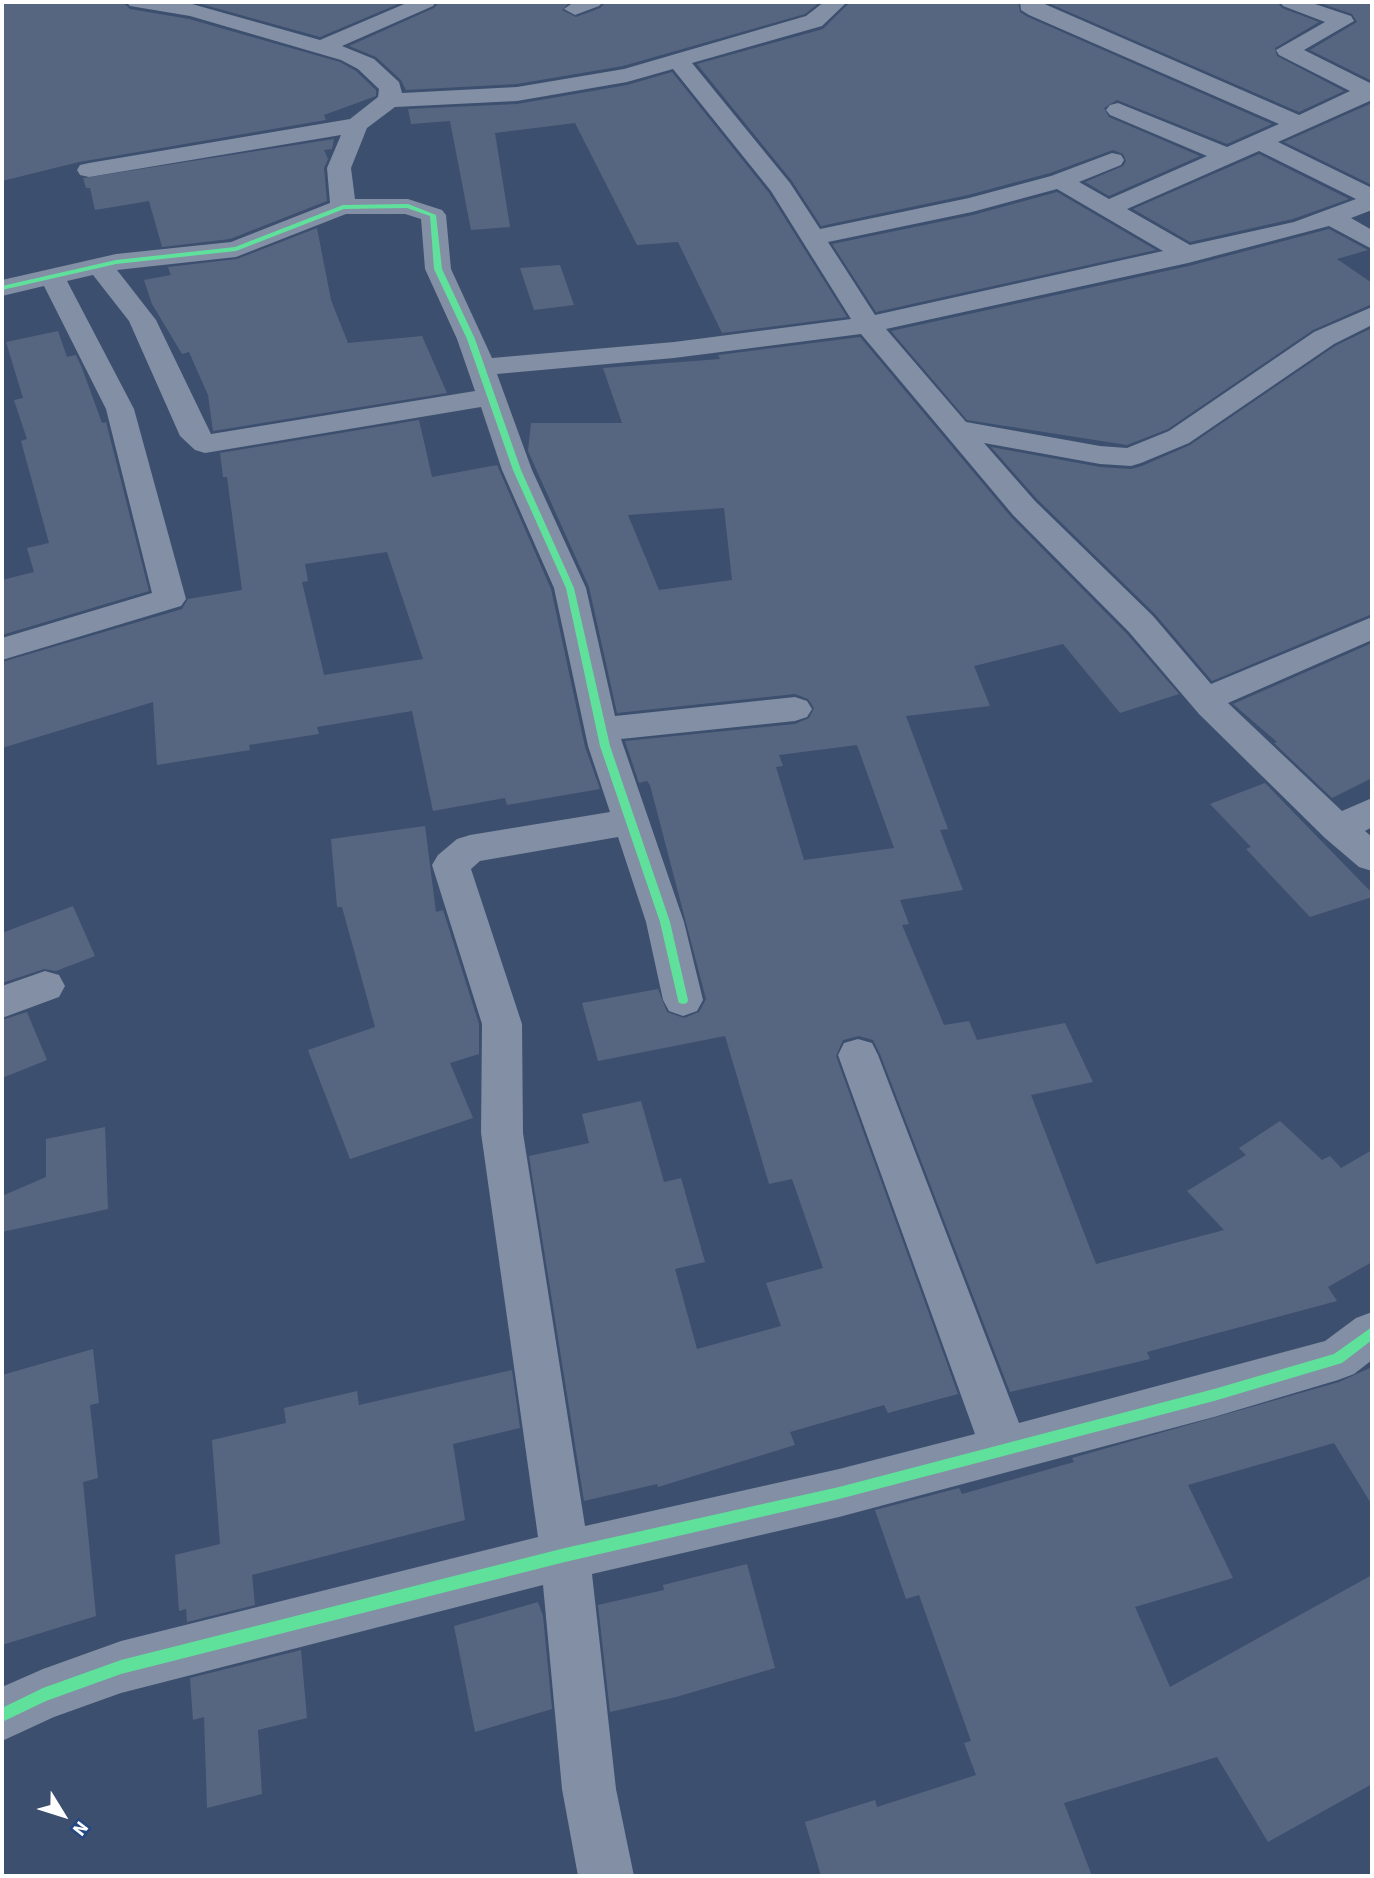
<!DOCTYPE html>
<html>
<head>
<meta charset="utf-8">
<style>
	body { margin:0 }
	#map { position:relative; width:1374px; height:1878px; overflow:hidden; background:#3c4f6e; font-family:"Source Sans 3",sans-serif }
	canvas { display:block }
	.frame { position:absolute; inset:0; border:4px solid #fff; pointer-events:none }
	.north { position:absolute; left:28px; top:1780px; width:70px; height:70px; -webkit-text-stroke:5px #264984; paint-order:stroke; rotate:128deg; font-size:19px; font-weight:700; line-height:28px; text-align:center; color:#fff }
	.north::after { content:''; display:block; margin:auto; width:24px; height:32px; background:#fff; clip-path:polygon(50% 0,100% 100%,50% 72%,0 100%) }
</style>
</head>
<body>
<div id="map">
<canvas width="1374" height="1878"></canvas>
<div class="frame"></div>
<div class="north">N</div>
</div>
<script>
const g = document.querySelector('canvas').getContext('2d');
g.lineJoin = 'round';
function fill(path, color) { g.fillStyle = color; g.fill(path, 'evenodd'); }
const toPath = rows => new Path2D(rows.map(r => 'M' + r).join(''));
fill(toPath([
	[2,2,123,2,130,9,189,19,340,62,356,71,376,90,376,96,324,115,326,120,79,162,2,181],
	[194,2,403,2,320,37],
	[439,2,570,2,562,10,576,17,600,8,606,2,820,2,805,14,623,66,517,84,406,90,401,80,376,57,349,46,434,8],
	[850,2,1018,2,1020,12,1028,17,1272,124,1227,144,1117,100,1104,108,1109,117,1200,156,1109,196,1085,182,1123,166,1126,161,1123,154,1113,150,1050,173,968,195,821,226,792,181,697,64,823,29],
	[1046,2,1277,2,1282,8,1319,22,1275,48,1277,56,1344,91,1299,112],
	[1317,2,1372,2,1372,81,1310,50,1357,22,1352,14],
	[672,72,769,193,847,317,722,333,678,242,637,245,575,123,495,133,510,227,471,230,450,121,411,124,408,109,517,104,627,85],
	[1372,103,1372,185,1284,142],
	[334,139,332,149,324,150,328,159,324,168,327,201,230,239,162,247,149,201,95,210,90,188,86,188,83,178],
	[1259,154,1349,199,1293,219,1190,242,1133,209],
	[1057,192,1156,250,876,312,832,244,973,215],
	[317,228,331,300,348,343,422,336,447,393,213,431,208,395,189,352,182,354,152,304,144,280,171,275,168,267,237,259],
	[1329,229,1368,250,1337,259,1372,283,1372,304,1313,330,1168,429,1127,445,967,420,891,331,1189,266],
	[560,265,574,305,534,310,520,268],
	[1372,328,1372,614,1212,681,1155,614,1037,499,991,447,1100,467,1131,469,1142,466,1190,445,1335,346],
	[58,331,67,357,76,355,82,368,102,423,106,422,149,591,2,635,2,580,34,572,27,548,49,543,21,441,27,439,14,400,23,398,6,342],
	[860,337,1011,517,1127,634,1179,694,1120,713,1063,644,974,666,990,706,906,716,948,829,940,830,963,890,900,900,909,924,902,925,944,1025,969,1021,977,1040,1065,1023,1093,1082,1031,1095,1096,1264,1224,1230,1187,1191,1246,1155,1239,1148,1280,1121,1322,1160,1330,1156,1341,1168,1372,1150,1372,1262,1328,1287,1337,1301,1147,1352,1150,1359,1010,1392,880,1054,873,1040,859,1036,843,1040,836,1056,958,1394,888,1413,884,1405,790,1432,795,1445,658,1487,657,1484,584,1501,529,1156,589,1143,582,1114,641,1101,664,1182,681,1178,705,1262,675,1269,697,1349,781,1326,766,1283,823,1268,792,1179,769,1184,725,1036,598,1061,582,1003,658,989,667,1012,684,1018,699,1012,706,999,650,785,647,781,639,783,625,741,795,724,809,718,814,708,808,699,795,694,617,713,589,587,528,451,531,423,622,423,603,368,720,359,718,355],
	[724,508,732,580,659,590,628,515],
	[857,745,894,848,804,860,776,767,783,766,779,755],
	[419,420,432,477,497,465,551,589,585,747,600,789,507,805,505,798,433,811,412,711,317,727,319,734,249,745,250,750,157,765,153,702,2,748,2,662,182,609,188,599,242,590,227,477,223,477,220,453],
	[387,552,423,659,324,675,302,582,308,581,305,564],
	[1372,643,1372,778,1332,798,1274,743,1277,742,1233,704],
	[1265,783,1372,893,1372,897,1310,917,1246,849,1251,847,1210,804],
	[425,826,436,912,443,910,479,1024,479,1054,450,1063,473,1118,350,1159,308,1050,375,1027,342,907,337,907,331,839],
	[73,906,95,956,56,971,44,969,2,983,2,933],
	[27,1012,47,1060,2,1078,2,1020],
	[105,1127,108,1209,2,1232,2,1196,46,1177,46,1139],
	[93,1349,99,1403,90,1405,98,1478,83,1482,96,1616,2,1645,2,1375],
	[1372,1367,1372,1505,1334,1443,1188,1485,1233,1578,1135,1607,1170,1687,1372,1575,1372,1784,1268,1842,1217,1757,1064,1803,1092,1876,821,1876,805,1822,875,1800,877,1807,976,1775,964,1743,971,1741,919,1595,906,1599,875,1510,959,1488,962,1494,1074,1462,1072,1458,1339,1382],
	[512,1370,520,1428,453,1444,465,1520,252,1575,255,1605,187,1622,186,1609,179,1611,175,1555,220,1544,212,1440,286,1423,284,1408,357,1391,359,1405],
	[747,1564,775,1668,676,1697,610,1712,598,1605,664,1590,663,1585],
	[538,1602,543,1616,552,1709,475,1732,454,1626],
	[301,1650,307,1718,258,1730,262,1794,207,1808,204,1717,193,1720,190,1678]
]), '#576680');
fill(toPath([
	[126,2,192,4,320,40,409,2,436,2,433,6,342,46,374,59,399,82,402,93,517,87,624,69,806,16,824,2,847,2,822,26,692,63,790,183,820,229,969,198,1051,176,1112,153,1121,155,1124,160,1121,165,1079,182,1109,199,1207,156,1110,115,1106,110,1110,105,1118,103,1227,147,1279,124,1029,15,1021,10,1020,2,1040,2,1299,115,1350,91,1279,55,1276,50,1325,22,1283,6,1280,2,1309,2,1351,16,1354,21,1304,50,1372,84,1372,100,1278,142,1372,188,1372,210,1351,218,1372,230,1372,249,1329,226,1188,263,886,329,966,422,1100,446,1127,448,1169,431,1314,332,1372,307,1372,325,1334,344,1189,443,1141,463,1131,466,1100,464,984,443,1035,501,1153,616,1211,684,1372,617,1372,640,1228,703,1342,811,1372,798,1372,827,1365,831,1372,837,1372,871,1359,867,1325,838,1199,714,1129,632,1013,515,861,334,674,358,497,374,532,470,586,588,615,716,795,697,807,701,812,709,807,717,795,721,621,739,684,922,703,1000,697,1011,683,1016,669,1011,663,1000,646,922,618,837,480,861,471,869,522,1024,523,1133,585,1526,839,1469,975,1434,838,1055,844,1043,858,1039,872,1043,878,1055,1019,1423,1325,1341,1356,1318,1372,1312,1372,1360,1354,1374,1338,1380,1214,1417,839,1517,592,1574,616,1789,634,1876,578,1876,562,1789,543,1585,121,1693,54,1717,2,1741,2,1687,43,1669,121,1641,538,1537,481,1133,482,1024,432,865,438,855,457,839,470,835,610,812,588,746,554,588,502,470,481,407,205,453,195,450,180,436,129,321,93,275,67,281,134,409,186,599,181,606,2,660,2,638,152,593,106,409,44,286,2,296,2,280,116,254,231,242,330,203,327,168,341,135,89,177,80,175,77,170,80,165,89,163,350,119,378,97,379,89,358,69,341,60,190,16,130,6,126,2],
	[673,69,771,191,851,319,674,342,492,358,451,269,446,215,442,210,408,199,355,199,351,168,367,128,395,107,517,101,627,82,673,69],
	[1259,151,1356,199,1294,222,1190,245,1127,209,1259,151],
	[1057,189,1163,251,875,315,828,242,972,212,1057,189],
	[346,214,405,214,421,219,425,269,457,339,475,391,211,434,156,320,117,270,236,257,346,214],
	[574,2,603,2,599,6,575,15,564,9,574,2],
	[45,971,59,975,65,986,59,997,2,1018,2,986,45,971]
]), '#828fa4');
fill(toPath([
	[408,204,436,215,442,269,475,339,521,470,574,588,610,746,670,922,688,1000,687,1003,683,1004,679,1003,678,1000,660,922,600,746,566,588,513,470,467,339,434,269,430,216,407,208,344,209,236,251,116,264,2,290,2,286,116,260,235,247,343,205,408,204],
	[1372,1327,1372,1340,1342,1363,1214,1401,839,1499,565,1562,121,1674,46,1701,2,1722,2,1708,43,1688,121,1660,565,1548,839,1487,1214,1389,1334,1354,1372,1327]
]), '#60e19b');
</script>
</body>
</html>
